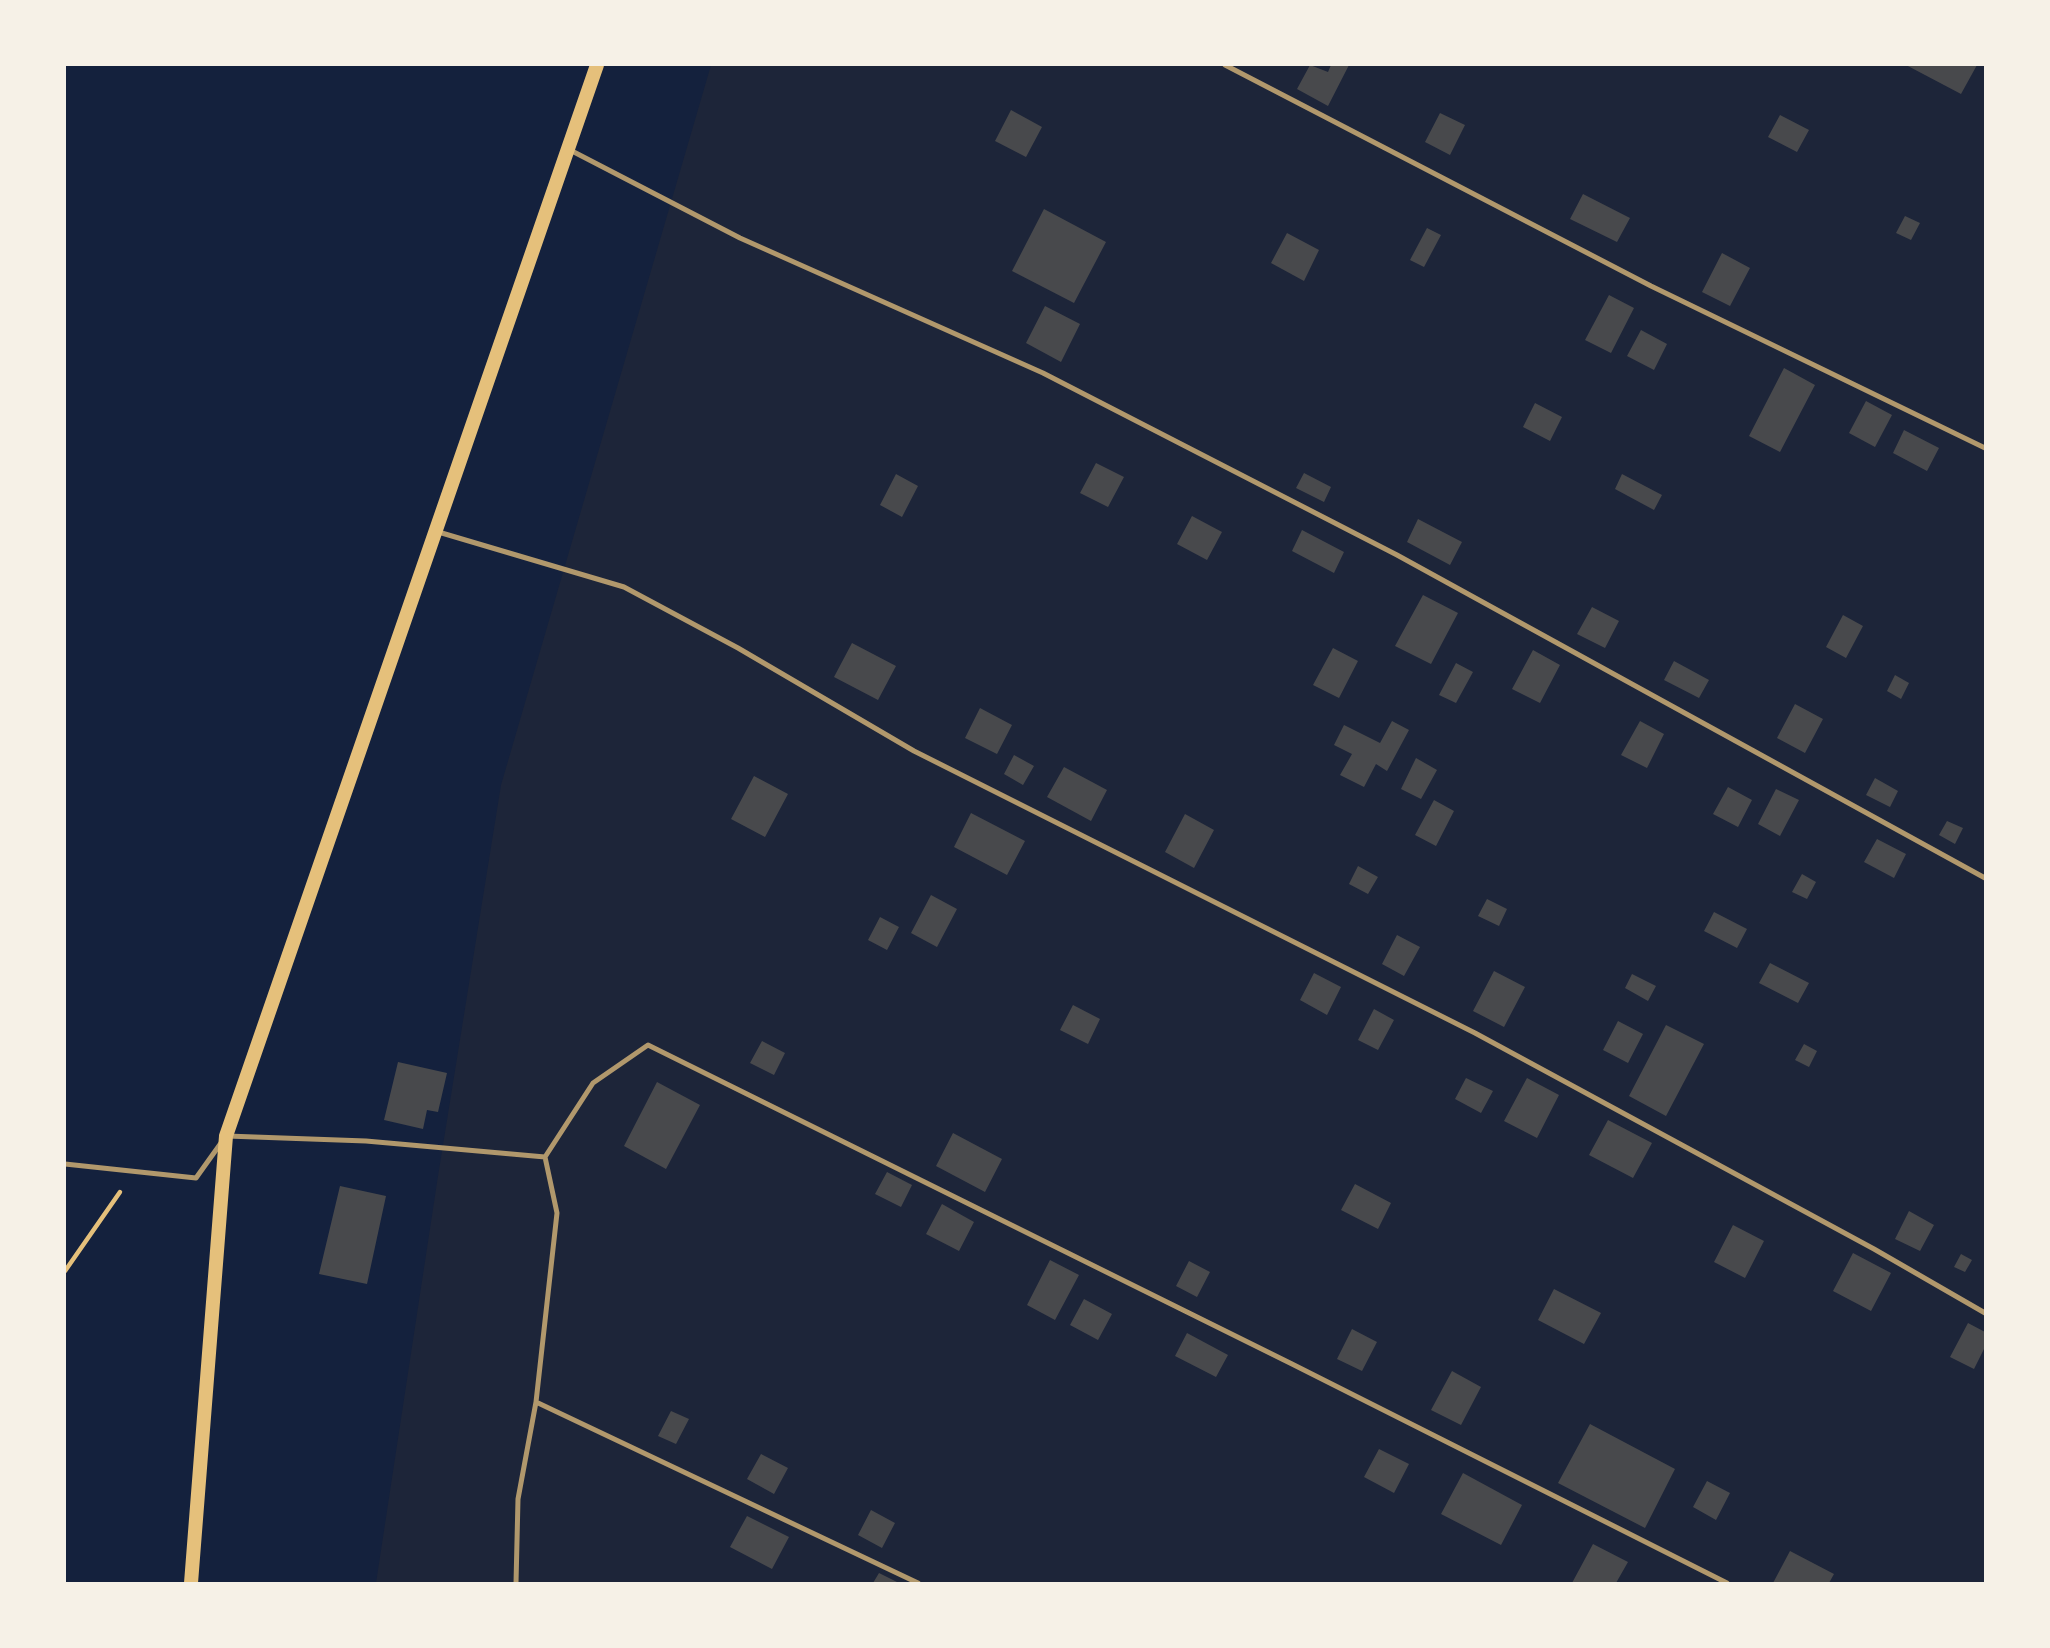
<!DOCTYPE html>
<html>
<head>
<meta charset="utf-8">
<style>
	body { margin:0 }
	#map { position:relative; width:2050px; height:1648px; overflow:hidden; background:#14213d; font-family:Overpass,sans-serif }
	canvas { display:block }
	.frame { position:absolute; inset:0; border:66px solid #f6f1e7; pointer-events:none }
</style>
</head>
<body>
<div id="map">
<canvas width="2050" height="1648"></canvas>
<div class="frame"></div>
</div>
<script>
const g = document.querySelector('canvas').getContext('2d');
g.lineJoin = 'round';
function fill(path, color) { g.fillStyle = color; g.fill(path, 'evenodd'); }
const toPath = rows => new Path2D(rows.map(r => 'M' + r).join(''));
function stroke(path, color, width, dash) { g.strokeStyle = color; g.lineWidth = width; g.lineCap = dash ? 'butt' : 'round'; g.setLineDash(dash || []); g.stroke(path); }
fill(toPath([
	[711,65,1985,65,1985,1583,376,1583,438,1176,501,785]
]), '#1d2539');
fill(toPath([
	[1310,65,1328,72,1331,65,1349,65,1328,106,1297,89],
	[1906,65,1977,65,1961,94],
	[1011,110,1042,127,1026,157,995,141],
	[1440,113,1465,125,1450,155,1425,142],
	[1780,115,1809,130,1797,152,1768,137],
	[1583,194,1630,218,1617,242,1570,219],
	[1044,209,1106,242,1074,303,1012,271],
	[1905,216,1920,223,1911,240,1896,233],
	[1427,228,1441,235,1424,267,1410,260],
	[1287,233,1319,250,1304,281,1271,263],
	[1722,253,1750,268,1730,306,1702,292],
	[1609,295,1634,308,1611,353,1585,340],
	[1045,306,1080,324,1061,362,1026,343],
	[1641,330,1667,344,1654,370,1627,356],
	[1784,368,1815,385,1780,452,1749,436],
	[1866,401,1892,415,1875,447,1849,433],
	[1535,403,1562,417,1550,441,1523,427],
	[1904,430,1939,448,1927,471,1893,453],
	[1096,463,1124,477,1108,507,1080,493],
	[1304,473,1331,487,1324,502,1296,488],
	[896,474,918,486,902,517,880,505],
	[1622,474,1662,495,1654,510,1615,489],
	[1192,516,1222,532,1207,560,1177,544],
	[1418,519,1462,542,1450,565,1407,542],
	[1302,530,1344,552,1334,573,1292,551],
	[1423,595,1458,613,1431,664,1395,646],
	[1592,607,1619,621,1605,648,1577,634],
	[1843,615,1863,626,1846,658,1826,647],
	[852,643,896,666,878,700,834,677],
	[1333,648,1358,661,1339,698,1313,685],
	[1533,650,1560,665,1540,703,1512,689],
	[1674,661,1709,680,1699,698,1664,680],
	[1456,663,1473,672,1456,703,1439,695],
	[1895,675,1909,683,1901,699,1887,691],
	[1795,704,1823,719,1805,753,1777,738],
	[980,708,1012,725,997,754,965,738],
	[1392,721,1409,730,1387,771,1376,764,1364,787,1340,775,1352,754,1334,745,1344,725,1380,743],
	[1640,721,1664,734,1647,768,1621,755],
	[1014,755,1034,766,1023,785,1004,774],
	[1416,758,1437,770,1421,799,1401,789],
	[1064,767,1107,790,1091,821,1047,797],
	[754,776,788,794,765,837,731,819],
	[1875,778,1898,791,1890,807,1866,795],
	[1728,787,1752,800,1738,827,1713,814],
	[1776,789,1799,800,1780,836,1758,824],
	[1434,800,1454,811,1436,846,1415,835],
	[971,813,1025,841,1007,875,954,847],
	[1185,814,1214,830,1194,868,1165,852],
	[1947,821,1963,828,1955,844,1939,835],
	[1877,839,1906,854,1894,878,1864,862],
	[1358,866,1378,877,1368,894,1349,884],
	[1802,874,1816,882,1807,899,1792,892],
	[931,895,957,909,937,947,911,933],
	[1487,899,1507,909,1499,926,1478,916],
	[1714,912,1747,929,1737,948,1704,931],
	[880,917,899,927,887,950,868,940],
	[1397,935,1420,947,1404,976,1382,964],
	[1770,963,1809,983,1798,1003,1759,983],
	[1494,971,1525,987,1504,1027,1473,1011],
	[1314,973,1341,987,1327,1015,1300,1000],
	[1632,974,1656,986,1648,1001,1625,988],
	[1073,1005,1100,1019,1088,1044,1060,1030],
	[1374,1009,1394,1020,1378,1050,1358,1040],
	[1618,1021,1643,1034,1628,1063,1603,1050],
	[1666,1025,1704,1044,1666,1116,1629,1096],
	[762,1041,785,1053,774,1075,750,1063],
	[1804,1044,1817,1051,1809,1067,1795,1060],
	[398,1062,447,1073,438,1112,427,1110,423,1129,384,1120],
	[1466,1078,1493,1091,1481,1113,1455,1099],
	[1527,1078,1559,1095,1537,1138,1504,1121],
	[657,1082,700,1105,666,1169,624,1146],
	[1608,1120,1652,1143,1633,1178,1589,1155],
	[953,1133,1002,1159,985,1192,936,1166],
	[887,1172,912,1185,901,1207,875,1194],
	[1355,1184,1391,1203,1378,1229,1341,1210],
	[340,1186,386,1196,367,1284,319,1274],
	[942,1204,974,1222,959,1251,926,1234],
	[1909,1211,1934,1225,1920,1251,1895,1239],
	[1733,1225,1764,1241,1745,1278,1714,1262],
	[1853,1253,1891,1273,1871,1311,1833,1291],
	[1961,1254,1972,1260,1965,1272,1954,1267],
	[1050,1260,1079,1275,1055,1320,1027,1305],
	[1189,1261,1210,1272,1197,1297,1176,1286],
	[1554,1289,1601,1313,1584,1344,1538,1320],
	[1084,1299,1112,1314,1098,1340,1070,1325],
	[1968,1323,1985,1332,1985,1347,1974,1369,1950,1357],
	[1352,1329,1377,1342,1362,1371,1337,1359],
	[1187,1333,1228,1355,1216,1377,1175,1356],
	[1452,1371,1481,1387,1461,1425,1431,1410],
	[671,1411,689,1419,676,1444,658,1436],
	[1590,1424,1675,1469,1645,1528,1558,1483],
	[1379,1449,1409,1464,1394,1493,1364,1477],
	[761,1454,788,1468,774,1494,747,1479],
	[1463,1473,1522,1505,1501,1545,1441,1514],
	[1707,1481,1730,1493,1716,1520,1693,1507],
	[871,1510,895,1523,882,1548,858,1535],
	[747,1516,789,1537,772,1569,730,1547],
	[1593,1544,1628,1562,1616,1583,1572,1583],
	[1790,1551,1834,1574,1829,1583,1773,1583],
	[879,1573,899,1583,873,1583]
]), '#48494c');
stroke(toPath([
	[65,1271,120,1192]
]), '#e5c07b', 4.5);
stroke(toPath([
	[1225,65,1651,286,1985,448],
	[570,150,740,238,1043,373,1397,555,1985,878],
	[435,531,624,587,738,648,914,751,1475,1033,1874,1249,1985,1313],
	[227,1136,366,1141,545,1157,593,1083,648,1045,1292,1364,1727,1583],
	[545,1157,557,1213,536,1402,918,1583],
	[65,1164,196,1178,221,1143],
	[516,1583,518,1499,536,1402]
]), '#b1986c', 5);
stroke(toPath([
	[191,1583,226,1136,597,65]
]), '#e5c07b', 14);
</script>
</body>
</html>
